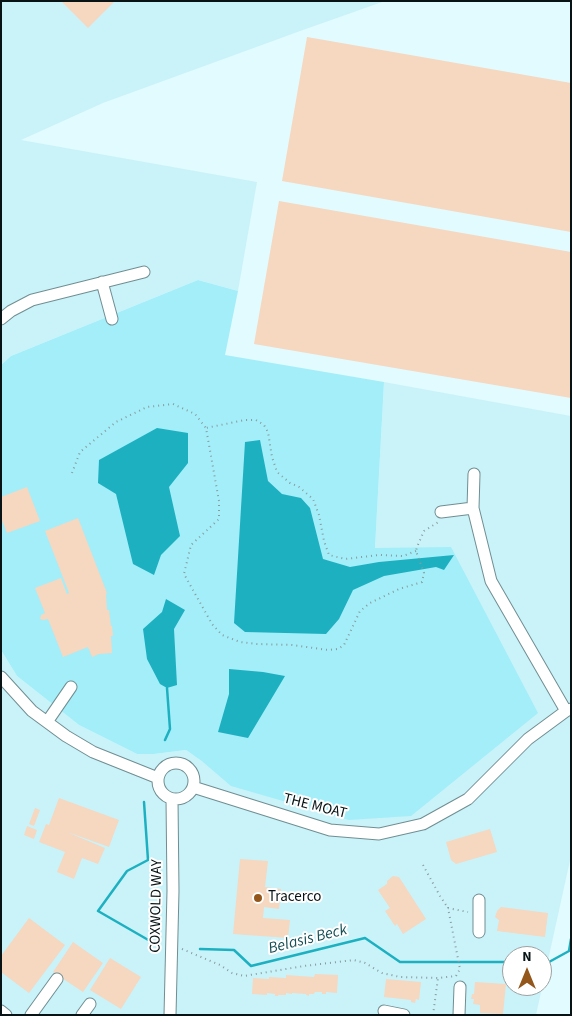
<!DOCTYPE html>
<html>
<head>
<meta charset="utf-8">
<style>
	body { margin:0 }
	#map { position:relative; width:572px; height:1016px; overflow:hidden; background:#e2fbff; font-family:"Source Sans 3",sans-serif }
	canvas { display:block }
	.frame { position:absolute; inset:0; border:2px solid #071314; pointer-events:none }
	.north { position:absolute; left:502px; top:946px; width:50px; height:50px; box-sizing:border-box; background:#fff; border:1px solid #9ca1a1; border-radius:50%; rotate:0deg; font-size:14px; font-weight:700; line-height:20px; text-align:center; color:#071314 }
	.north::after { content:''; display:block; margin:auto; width:18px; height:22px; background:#94571b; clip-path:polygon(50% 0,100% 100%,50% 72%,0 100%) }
</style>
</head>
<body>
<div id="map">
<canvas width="572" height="1016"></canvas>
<div class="frame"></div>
<div class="north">N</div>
</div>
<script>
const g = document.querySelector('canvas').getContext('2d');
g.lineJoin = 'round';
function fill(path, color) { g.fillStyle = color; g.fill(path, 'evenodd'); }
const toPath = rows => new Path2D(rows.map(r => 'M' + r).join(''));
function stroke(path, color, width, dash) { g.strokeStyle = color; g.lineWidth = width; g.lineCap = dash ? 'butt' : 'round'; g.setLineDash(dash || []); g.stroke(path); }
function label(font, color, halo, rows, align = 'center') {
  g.font = font + ' "Source Sans 3",sans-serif'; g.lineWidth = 4; g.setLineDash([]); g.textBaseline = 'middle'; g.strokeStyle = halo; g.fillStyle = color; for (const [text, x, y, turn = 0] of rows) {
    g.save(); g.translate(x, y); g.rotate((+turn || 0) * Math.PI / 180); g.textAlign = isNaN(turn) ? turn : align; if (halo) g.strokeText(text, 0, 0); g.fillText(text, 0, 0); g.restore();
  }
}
fill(toPath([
	[1,1,385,1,303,30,103,103,21,140,257,182,238,291,198,280,11,356,1,365],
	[384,382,571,416,571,856,536,1015,1,1015,1,650,17,676,79,725,137,754,154,754,186,750,203,762,375,548],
	[512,956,542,956,542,986,512,986]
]), '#c9f3f9');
fill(toPath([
	[198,280,238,291,225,355,384,382,375,548,451,547,538,713,411,816,349,820,231,786,203,762,186,750,154,754,137,754,79,725,17,676,1,650,1,365,11,356]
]), '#a3eef9');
fill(toPath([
	[157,428,188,433,188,463,169,487,180,536,161,555,154,575,133,564,116,494,98,483,99,460],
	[260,440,268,481,282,494,301,498,310,508,323,559,350,567,379,562,454,555,444,570,436,567,384,576,353,590,339,619,326,634,245,632,234,623,245,442],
	[166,599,185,610,174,629,177,685,167,688,160,684,147,659,143,629,162,612],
	[229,669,263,672,285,676,248,738,218,732,229,694]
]), '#1db0c0');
stroke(toPath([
	[165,740,170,729,167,688],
	[144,802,148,860,127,871,98,911,157,945],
	[200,949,234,950,251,966,365,938,400,962,512,962],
	[542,962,549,962,569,951,571,939]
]), '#1db0c0', 2.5);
fill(toPath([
	[61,1,115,1,88,28],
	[307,37,571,83,571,232,282,181],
	[279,201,571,252,571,398,254,344],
	[27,487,40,521,7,533,1,518,1,497],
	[78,518,107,593,106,594,107,610,109,610,111,626,112,626,113,636,111,636,112,653,99,654,92,657,88,647,63,657,48,619,43,620,40,619,41,615,45,613,35,588,61,578,67,594,69,593,45,531],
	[59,798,119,820,109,847,67,832,105,848,98,864,82,858,74,879,57,872,65,852,39,842,46,824,49,825],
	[35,808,40,810,34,826,29,824],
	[27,826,37,830,34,839,24,835],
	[490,829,497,852,456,864,451,860,446,842],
	[240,859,268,861,265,887,281,889,279,909,264,907,263,918,290,920,288,938,233,934],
	[393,876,399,877,426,919,403,934,397,924,395,926,385,911,390,908,378,890,387,884,387,881],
	[501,907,548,913,545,937,497,931,499,920,495,917,497,911],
	[29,918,65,945,29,993,1,972,1,956],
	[73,942,103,963,83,992,53,972],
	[110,958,141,977,121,1009,90,990],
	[315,974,338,975,337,993,326,992,326,994,322,994,322,992,315,992,314,994,309,994,309,996,306,995,306,994,292,993,292,994,286,993,286,995,278,995,278,996,275,996,275,994,267,993,267,995,252,994,253,978,269,979,269,977,286,978,286,975,314,977],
	[386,979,421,982,419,1000,416,999,415,1003,411,1002,411,1000,384,997],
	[475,982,506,984,503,1014,480,1013,480,1005,473,1004,474,999,471,999,472,994,474,994]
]), '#f6d7c0');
const minor = toPath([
	[102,282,112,319],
	[1,319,11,311,32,300,144,272],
	[474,474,473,508,491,581,566,711],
	[441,512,473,508],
	[1,677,32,711,66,736,93,752,158,778],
	[47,722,71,687],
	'158 781a18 18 0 1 1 36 0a18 18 0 1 1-36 0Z',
	[193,787,330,830,379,834,423,824,468,799,528,739,566,711,571,709],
	[479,932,479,900],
	[1,1011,6,1015],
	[384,1011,404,1015],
	[31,1015,57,979],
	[82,1015,90,1004],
	[170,1015,173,891,172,799],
	[459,1015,460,987]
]);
stroke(minor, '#708e92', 13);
stroke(toPath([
	[72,473,80,452,116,422,147,407,173,404,195,414,206,428],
	[416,551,403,556,379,555,345,559,329,555,324,541,319,515,313,499,299,487,290,483,277,472,272,457,268,432,264,425,256,420,245,420,206,428,219,501,219,519,191,545,184,574,212,624,222,635,240,642,257,644,292,645,328,650,338,649,344,645,360,611,370,603,399,589,422,582,424,573,416,551,417,547,424,531,440,521],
	[423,865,440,896,448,908],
	[182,949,220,965,232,973,244,976,304,966,354,960,365,963,382,973,400,977,438,978,456,976,460,969,448,908,468,912],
	[433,1015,438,978]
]), '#889c9e', 2, [1, 4]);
stroke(minor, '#fff', 11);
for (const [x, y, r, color] of [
	[258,898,5,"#94571b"]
]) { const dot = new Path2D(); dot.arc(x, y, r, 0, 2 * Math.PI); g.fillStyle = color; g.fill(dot); stroke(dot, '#fff', 2); }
label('15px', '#071314', '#fff', [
	["THE MOAT",315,807,14],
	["COXWOLD WAY",157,906,-89]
]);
label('15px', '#071314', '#fff', [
	["Tracerco",268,898]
], 'left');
label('italic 16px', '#174f56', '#fff', [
	["Belasis Beck",308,940,-14]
]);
</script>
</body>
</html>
